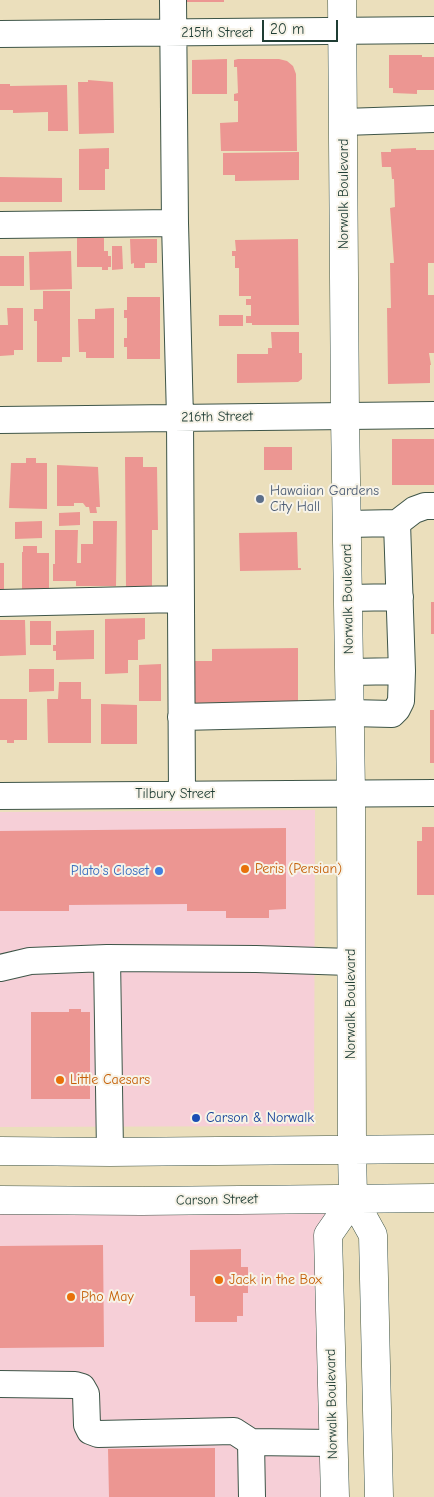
<!DOCTYPE html>
<html>
<head>
<meta charset="utf-8">
<style>
	body { margin:0 }
	#map { position:relative; width:434px; height:1497px; overflow:hidden; background:#ebdfbc; font-family:"Comic Neue",sans-serif }
	canvas { display:block }
	.scale { position:absolute; left:262px; top:20px; width:76px; height:22px; box-sizing:border-box; border:2px solid #1f3d34; border-top:0; padding-left:6px; font-size:15px; line-height:18px; white-space:nowrap; color:#1f3d34; -webkit-text-stroke:4px #f7f3e8; paint-order:stroke }
</style>
</head>
<body>
<div id="map">
<canvas width="434" height="1497"></canvas>
<div class="scale">20 m</div>
</div>
<script>
const g = document.querySelector('canvas').getContext('2d');
g.lineJoin = 'round';
function fill(path, color) { g.fillStyle = color; g.fill(path, 'evenodd'); }
const toPath = rows => new Path2D(rows.map(r => 'M' + r).join(''));
function stroke(path, color, width, dash) { g.strokeStyle = color; g.lineWidth = width; g.lineCap = dash ? 'butt' : 'round'; g.setLineDash(dash || []); g.stroke(path); }
function label(font, color, halo, rows, align = 'center') {
  g.font = font + ' "Comic Neue",sans-serif'; g.lineWidth = 4; g.setLineDash([]); g.textBaseline = 'middle'; g.strokeStyle = halo; g.fillStyle = color; for (const [text, x, y, turn = 0] of rows) {
    g.save(); g.translate(x, y); g.rotate((+turn || 0) * Math.PI / 180); g.textAlign = isNaN(turn) ? turn : align; if (halo) g.strokeText(text, 0, 0); g.fillText(text, 0, 0); g.restore();
  }
}
fill(toPath([
	[315,810,314,1126,0,1127,0,812],
	[0,1205,325,1206,330,1497,0,1497]
]), '#f6cfd7');
fill(toPath([
	[183,0,224,0,224,2,183,2],
	[389,55,422,55,422,57,434,57,434,90,417,90,417,94,393,93,393,88,389,88],
	[227,59,227,94,192,94,192,60],
	[238,59,279,59,287,61,293,66,296,74,297,151,221,151,220,123,238,122,238,101,234,101,234,94,238,93,237,67,234,67,234,60],
	[88,80,113,82,114,133,79,134,78,82,88,82],
	[0,84,10,84,10,86,67,85,68,131,48,131,48,112,13,113,13,110,0,110],
	[109,148,109,169,105,169,105,190,79,190,79,149],
	[416,148,416,150,434,150,434,263,428,263,428,295,434,295,434,353,429,353,431,365,430,365,430,383,388,384,387,308,391,308,390,263,394,263,390,208,395,207,394,179,392,179,391,167,382,167,381,152,391,152,391,149],
	[299,152,299,180,235,181,235,175,223,175,223,153],
	[0,177,62,178,62,202,0,202],
	[77,238,104,238,104,251,108,251,108,256,111,256,111,267,108,267,108,270,102,270,102,267,77,267],
	[130,239,157,239,157,263,145,263,145,268,134,268,134,263,131,264],
	[298,239,299,325,252,325,252,323,246,323,246,316,251,316,251,305,246,305,246,299,251,299,251,296,239,296,239,268,235,268,235,256,232,256,232,251,236,251,235,240],
	[112,246,122,246,123,269,112,270],
	[71,251,72,289,30,290,29,252],
	[0,256,24,256,24,286,0,286],
	[43,291,70,291,70,357,62,357,62,362,37,362,37,321,34,321,34,309,43,309],
	[127,297,160,297,160,359,127,359,127,347,124,347,124,338,127,338,127,318,124,318,124,310,127,310],
	[7,308,23,308,23,350,14,350,14,355,0,356,0,325,8,325],
	[114,308,114,358,86,358,86,352,79,352,78,319,95,319,95,309],
	[219,315,243,315,243,326,219,326],
	[271,332,299,332,299,353,302,353,302,379,298,382,237,383,237,354,268,354,268,348,272,348],
	[392,439,434,439,434,485,392,485],
	[264,447,292,447,292,470,264,470],
	[125,457,143,457,143,467,157,467,158,530,152,530,152,589,126,589],
	[26,458,36,458,36,463,47,463,47,509,9,508,11,463,26,463],
	[57,465,98,467,100,507,96,507,97,513,90,513,89,507,86,507,83,503,74,503,74,506,57,506],
	[80,512,80,525,59,526,59,513],
	[42,521,42,538,15,539,15,522],
	[93,521,117,521,116,586,76,586,76,581,53,581,53,564,55,564,55,530,78,530,77,563,81,563,81,544,93,544],
	[297,532,298,568,301,568,301,570,240,571,239,533],
	[23,546,37,546,37,553,49,553,49,589,22,589,22,552,23,552],
	[0,563,4,563,4,590,0,590],
	[431,602,434,602,434,634,431,634],
	[145,618,145,639,138,640,138,660,128,660,128,673,105,674,105,619],
	[0,620,25,620,26,655,0,656],
	[30,621,51,621,51,645,30,645],
	[94,630,94,659,56,660,56,651,53,651,53,645,56,645,56,631],
	[298,648,298,702,187,703,186,661,212,661,212,649],
	[161,664,161,701,139,701,139,665],
	[29,669,54,669,54,691,29,692],
	[59,682,81,682,81,699,91,699,91,743,48,743,47,699,58,699],
	[0,699,27,699,27,740,14,740,14,743,7,743,7,740,0,740],
	[101,704,137,705,137,744,101,744],
	[430,710,434,710,434,763,430,763],
	[422,827,434,827,434,895,417,895,417,841,422,841],
	[286,828,286,909,269,910,269,918,226,918,226,911,187,911,187,904,69,905,69,911,0,911,0,831],
	[69,1009,81,1009,81,1012,90,1012,90,1099,31,1099,31,1012,69,1012],
	[103,1245,104,1347,0,1348,0,1246],
	[241,1249,241,1267,248,1267,248,1293,243,1293,243,1316,237,1316,237,1322,195,1322,195,1296,190,1296,190,1250],
	[215,1448,215,1497,109,1497,108,1449]
]), '#ec9692');
const minor = toPath([
	[173,0,175,223,180,418,182,794],
	[0,34,434,30],
	[344,122,434,119],
	[0,225,175,223],
	[0,420,434,415],
	[347,524,397,523,414,510,425,506,434,506],
	[348,598,400,597],
	[0,603,180,599],
	[349,672,402,671],
	[181,717,350,713,392,714,397,709,401,701,402,671,397,523],
	[0,796,434,793],
	[107,958,110,1152],
	[0,968,30,961,107,958,256,959,350,962],
	[0,1384,75,1385,82,1387,86,1394,87,1425,90,1431,98,1434,234,1431,251,1442,252,1497],
	[251,1442,333,1443]
]);
const major = toPath([
	[342,0,345,416,351,793,352,1150,353,1199,373,1235,379,1497],
	[0,1151,110,1152,434,1149],
	[0,1200,142,1201,434,1198],
	[335,1497,328,1235,353,1199]
]);
stroke(minor, '#3e5548', 28);
stroke(major, '#3e5548', 29);
stroke(minor, '#fff', 26);
stroke(major, '#fff', 28);
for (const [x, y, r, color] of [
	[260,499,5,"#5c6f8a"],
	[245,869,5,"#e8710a"],
	[159,871,5,"#3f7fe0"],
	[60,1080,5,"#e8710a"],
	[196,1118,5,"#1a4fb4"],
	[219,1280,5,"#e8710a"],
	[71,1297,5,"#e8710a"]
]) { const dot = new Path2D(); dot.arc(x, y, r, 0, 2 * Math.PI); g.fillStyle = color; g.fill(dot); stroke(dot, '#f7f3e8', 2); }
label('14px', '#1f3d34', '#f7f3e8', [
	["215th Street",217,33],
	["Norwalk Boulevard",344,194,-90],
	["216th Street",217,417,-1],
	["Norwalk Boulevard",348,599,-91],
	["Tilbury Street",175,794],
	["Norwalk Boulevard",351,1004,-90],
	["Carson Street",217,1200,-1],
	["Norwalk Boulevard",332,1404,-91]
]);
label('14px', '#4e5e75', '#f7f3e8', [
	["Hawaiian Gardens",270,491],
	["City Hall",270,507]
], 'left');
label('14px', '#c56008', '#f7f3e8', [
	["Peris (Persian)",255,869],
	["Little Caesars",70,1080],
	["Jack in the Box",229,1280],
	["Pho May",81,1297]
], 'left');
label('14px', '#366cbe', '#f7f3e8', [
	["Plato's Closet",149,871]
], 'right');
label('14px', '#164399', '#f7f3e8', [
	["Carson & Norwalk",206,1118]
], 'left');
</script>
</body>
</html>
